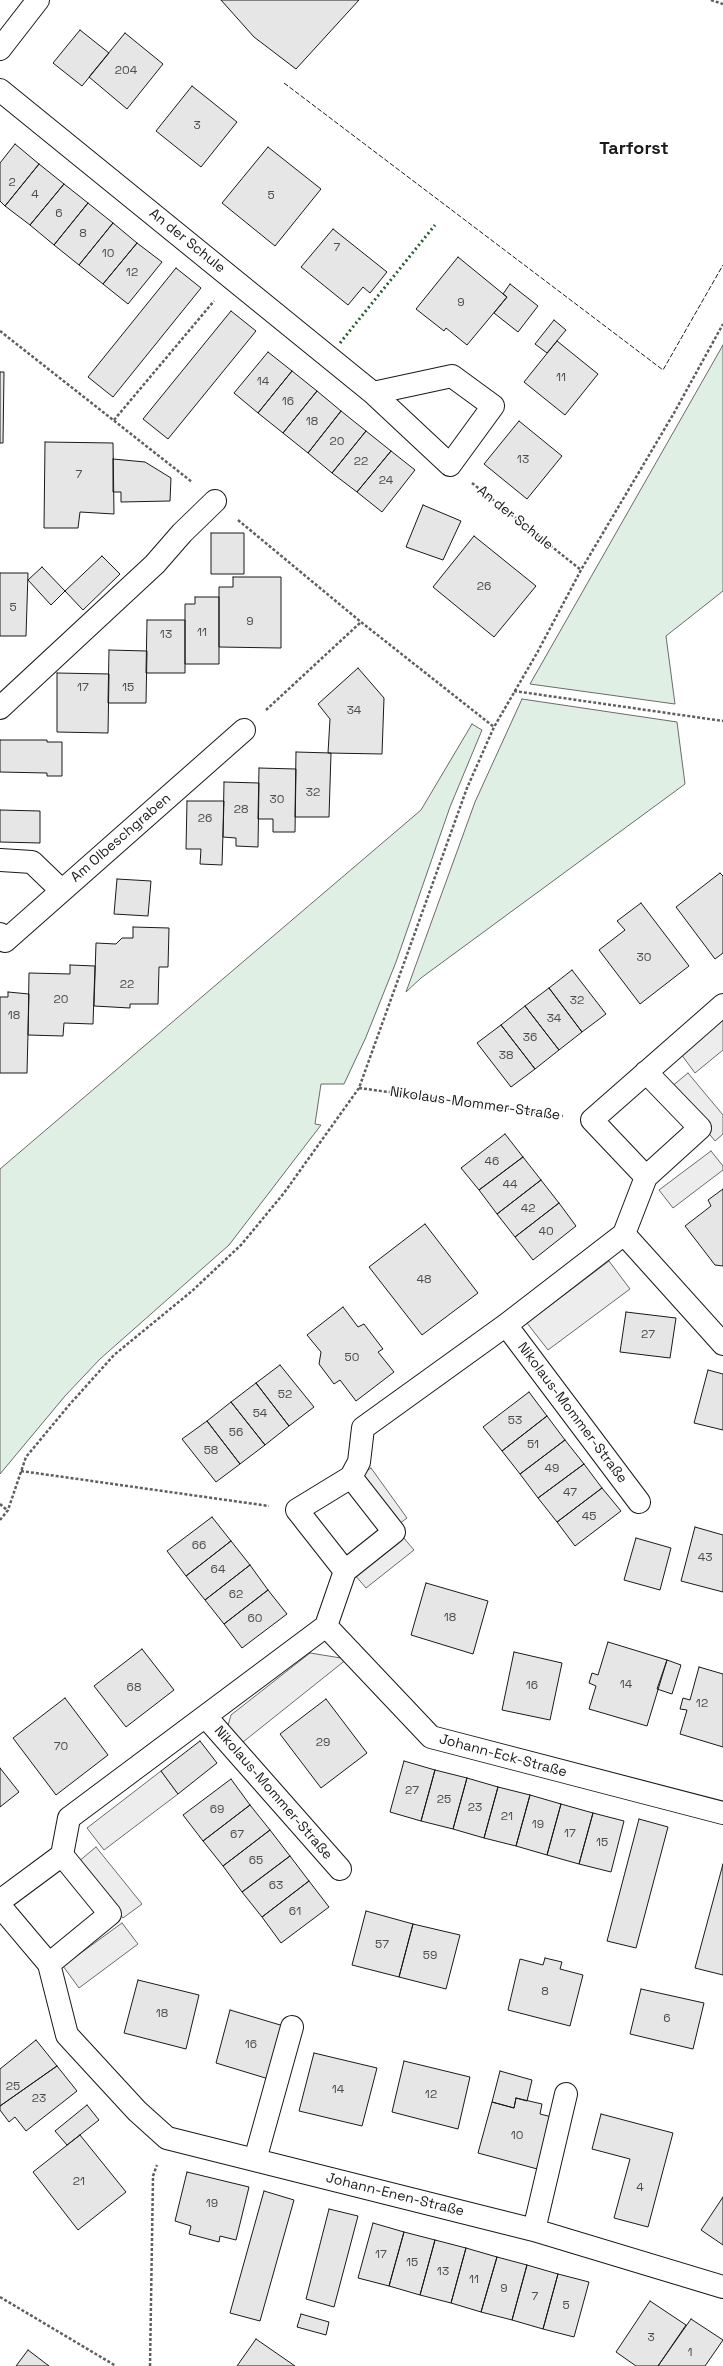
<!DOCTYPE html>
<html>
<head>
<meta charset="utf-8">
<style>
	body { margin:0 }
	canvas { display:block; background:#fff }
</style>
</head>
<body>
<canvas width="723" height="2366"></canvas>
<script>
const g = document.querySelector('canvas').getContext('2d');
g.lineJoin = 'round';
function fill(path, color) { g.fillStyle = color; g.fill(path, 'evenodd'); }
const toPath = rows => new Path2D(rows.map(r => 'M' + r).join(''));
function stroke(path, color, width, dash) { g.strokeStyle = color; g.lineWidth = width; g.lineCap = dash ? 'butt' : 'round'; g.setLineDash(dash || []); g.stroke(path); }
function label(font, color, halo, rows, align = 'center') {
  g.font = font + ' "Space Grotesk",sans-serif'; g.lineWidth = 3; g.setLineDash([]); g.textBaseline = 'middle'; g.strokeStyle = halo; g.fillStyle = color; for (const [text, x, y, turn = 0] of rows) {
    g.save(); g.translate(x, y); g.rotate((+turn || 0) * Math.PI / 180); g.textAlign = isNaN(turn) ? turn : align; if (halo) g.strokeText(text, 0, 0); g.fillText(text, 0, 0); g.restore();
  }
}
const green = toPath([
	[723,345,723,591,666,636,675,704,530,684,723,345],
	[522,699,677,722,685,784,421,978,406,992,475,802,522,699],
	[472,724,482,730,450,807,396,962,366,1037,344,1084,321,1084,315,1124,321,1125,229,1245,100,1359,65,1396,0,1474,0,1169,421,810,472,724]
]);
fill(green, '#e0efe3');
stroke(green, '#6a6a6a', 1);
const parking = toPath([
	[723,1014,723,1050,695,1073,678,1050,723,1014],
	[688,1073,723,1115,723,1134,715,1141,671,1087,688,1073],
	[711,1151,723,1166,723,1170,673,1208,659,1190,711,1151],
	[609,1261,630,1289,548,1350,527,1323,609,1261],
	[371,1468,407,1518,395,1527,358,1477,371,1468],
	[402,1536,414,1550,366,1588,354,1574,402,1536],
	[310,1653,347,1659,238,1746,226,1732,231,1715,310,1653],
	[161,1771,178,1794,104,1850,87,1828,161,1771],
	[96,1847,142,1904,123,1918,78,1862,96,1847],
	[122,1923,138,1944,79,1988,63,1966,122,1923]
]);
fill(parking, '#ededed');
stroke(parking, '#6a6a6a', 1);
const building = toPath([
	[221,0,359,0,296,69,254,37,221,0],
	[80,30,109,53,82,86,53,63,80,30],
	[125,33,163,64,127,109,89,77,125,33],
	[192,86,237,122,201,167,156,131,192,86],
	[15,144,39,164,5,206,0,201,0,163,15,144],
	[268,147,321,189,275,246,222,203,268,147],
	[39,164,64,184,30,225,5,206,39,164],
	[64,184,88,203,54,245,30,225,64,184],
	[88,203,113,223,79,265,54,245,88,203],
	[113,223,137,243,103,284,79,265,113,223],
	[333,229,387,272,370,293,363,287,348,305,301,267,333,229],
	[137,243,162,262,128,304,103,284,137,243],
	[458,257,507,297,467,345,446,328,444,331,416,309,458,257],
	[176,268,201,288,113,397,88,377,176,268],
	[510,284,538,306,518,332,494,313,507,297,503,294,510,284],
	[231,311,256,331,168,439,143,419,231,311],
	[554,320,566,330,547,353,535,344,554,320],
	[557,341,598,374,565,415,524,382,557,341],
	[268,352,292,371,258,413,234,393,268,352],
	[292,371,317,391,283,433,258,413,292,371],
	[0,372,4,372,3,443,0,443,0,372],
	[317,391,341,411,308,453,283,433,317,391],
	[341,411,366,431,332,473,308,453,341,411],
	[519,421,562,456,527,499,484,464,519,421],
	[366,431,391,451,357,492,332,473,366,431],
	[45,442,113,443,114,514,80,512,78,528,44,528,45,442],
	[391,451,415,470,382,512,357,492,391,451],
	[113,459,145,462,171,478,170,501,121,502,121,492,113,492,113,459],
	[423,505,461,521,443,560,406,547,423,505],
	[211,533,244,533,244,574,211,574,211,533],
	[474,536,536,586,494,637,433,587,474,536],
	[102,556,120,574,83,610,65,591,102,556],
	[42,567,65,591,51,605,28,580,42,567],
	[0,573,28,573,26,636,0,636,0,573],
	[233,577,281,577,281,648,219,647,219,587,233,587,233,577],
	[195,597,219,597,219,664,185,664,185,604,195,604,195,597],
	[147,620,185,620,185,673,146,673,147,620],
	[109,650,147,651,146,703,108,703,109,650],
	[358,668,384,698,382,754,328,753,330,719,318,704,358,668],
	[57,673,109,674,108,733,57,732,57,673],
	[0,740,47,740,47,742,62,742,62,776,47,776,47,773,0,772,0,740],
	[296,752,331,753,329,817,295,817,296,752],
	[259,768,296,769,295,832,273,832,273,819,258,819,259,768],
	[224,782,259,783,258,847,236,846,236,838,223,837,224,782],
	[187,801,224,801,222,865,200,864,201,849,186,849,187,801],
	[0,810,40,811,40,843,0,842,0,810],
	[720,873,723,876,723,953,715,959,676,907,720,873],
	[117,879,151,881,148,916,114,914,117,879],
	[641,903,689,966,640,1004,599,950,625,930,617,921,641,903],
	[133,927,169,928,168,967,159,967,158,1004,130,1004,130,1008,94,1006,96,943,116,944,122,938,133,938,133,927],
	[70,965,95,966,93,1024,64,1023,63,1036,28,1035,29,973,70,974,70,965],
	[572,970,606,1014,582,1032,549,988,572,970],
	[549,988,582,1032,559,1050,525,1006,549,988],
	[8,992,29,994,27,1073,0,1073,0,997,8,997,8,992],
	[525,1006,559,1050,535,1069,501,1025,525,1006],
	[501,1025,535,1069,511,1087,477,1043,501,1025],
	[505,1134,523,1157,479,1190,461,1168,505,1134],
	[523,1157,541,1180,497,1214,479,1190,523,1157],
	[541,1180,559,1203,515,1237,497,1214,541,1180],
	[723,1189,723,1266,715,1265,685,1226,711,1206,708,1200,723,1189],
	[559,1203,576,1226,533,1260,515,1237,559,1203],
	[425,1224,478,1293,422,1335,369,1267,425,1224],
	[343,1307,358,1327,364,1324,383,1349,378,1352,394,1372,356,1401,340,1380,334,1384,319,1364,321,1352,307,1335,343,1307],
	[626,1312,676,1318,670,1358,620,1352,626,1312],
	[280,1365,314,1407,289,1426,256,1383,280,1365],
	[708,1370,723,1374,723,1430,694,1423,708,1370],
	[256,1383,289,1426,265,1445,231,1402,256,1383],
	[529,1392,547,1416,502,1451,483,1427,529,1392],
	[231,1402,265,1445,240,1464,207,1421,231,1402],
	[547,1416,565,1440,520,1474,502,1451,547,1416],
	[207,1421,240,1464,216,1482,182,1439,207,1421],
	[565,1440,584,1464,538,1498,520,1474,565,1440],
	[584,1464,602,1488,557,1522,538,1498,584,1464],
	[602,1488,621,1511,575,1546,557,1522,602,1488],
	[212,1517,231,1541,186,1576,167,1551,212,1517],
	[695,1527,723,1535,723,1592,681,1581,695,1527],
	[636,1538,671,1548,660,1590,624,1580,636,1538],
	[231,1541,250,1565,205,1600,186,1576,231,1541],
	[250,1565,268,1590,224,1624,205,1600,250,1565],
	[426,1583,488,1601,473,1654,411,1635,426,1583],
	[268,1590,287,1614,242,1648,224,1624,268,1590],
	[608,1642,667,1660,647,1726,589,1709,596,1686,589,1683,592,1673,598,1675,608,1642],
	[142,1649,174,1690,126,1727,94,1686,142,1649],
	[514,1652,562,1663,550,1720,502,1710,514,1652],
	[667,1660,681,1665,672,1694,657,1689,667,1660],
	[699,1667,723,1674,723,1747,680,1734,687,1710,680,1709,683,1698,690,1700,699,1667],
	[65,1698,108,1755,56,1795,13,1738,65,1698],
	[326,1699,367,1753,321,1788,280,1734,326,1699],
	[200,1741,217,1763,178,1794,161,1771,200,1741],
	[404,1761,435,1770,421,1821,390,1812,404,1761],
	[0,1768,19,1792,0,1807,0,1768],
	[435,1770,467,1778,453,1829,421,1821,435,1770],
	[467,1778,498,1787,484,1838,453,1829,467,1778],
	[231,1779,250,1805,203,1841,183,1815,231,1779],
	[498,1787,530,1795,516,1846,484,1838,498,1787],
	[530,1795,561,1804,547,1855,516,1846,530,1795],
	[561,1804,593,1813,579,1864,547,1855,561,1804],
	[250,1805,270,1830,223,1866,203,1841,250,1805],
	[593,1813,624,1821,611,1872,579,1864,593,1813],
	[639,1819,668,1827,636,1948,607,1941,639,1819],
	[270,1830,290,1856,242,1892,223,1866,270,1830],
	[290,1856,309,1881,262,1917,242,1892,290,1856],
	[723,1864,723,1975,695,1968,723,1864],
	[309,1881,329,1907,281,1943,262,1917,309,1881],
	[366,1911,413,1924,399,1977,352,1965,366,1911],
	[413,1924,460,1935,446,1989,399,1977,413,1924],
	[545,1958,562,1962,560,1969,583,1975,570,2026,508,2010,520,1959,543,1965,545,1958],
	[138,1980,199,1995,186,2049,124,2033,138,1980],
	[641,1989,704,2003,693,2049,630,2034,641,1989],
	[230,2010,287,2027,272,2080,216,2063,230,2010],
	[36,2040,57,2066,0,2106,0,2069,36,2040],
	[314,2053,377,2068,362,2126,299,2111,314,2053],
	[404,2061,470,2077,458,2129,392,2112,404,2061],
	[57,2066,77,2091,26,2131,15,2117,9,2122,0,2110,0,2106,57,2066],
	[500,2071,532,2080,527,2101,516,2098,514,2108,492,2102,500,2071],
	[516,2098,542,2104,540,2114,556,2118,541,2170,478,2153,492,2102,514,2108,516,2098],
	[87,2105,99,2120,67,2145,55,2131,87,2105],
	[601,2114,673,2133,648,2227,614,2218,630,2159,592,2149,601,2114],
	[80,2135,126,2192,78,2230,33,2172,80,2135],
	[187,2172,249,2187,236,2240,220,2236,219,2242,189,2234,191,2226,175,2221,187,2172],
	[264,2191,294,2200,260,2321,230,2313,264,2191],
	[723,2197,723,2245,701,2230,723,2197],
	[329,2209,358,2216,334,2307,306,2299,329,2209],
	[373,2223,404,2232,389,2286,358,2278,373,2223],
	[404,2232,435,2240,420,2295,389,2286,404,2232],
	[435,2240,466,2248,451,2303,420,2295,435,2240],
	[466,2248,497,2257,481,2312,451,2303,466,2248],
	[497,2257,527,2265,512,2320,481,2312,497,2257],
	[527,2265,558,2274,543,2329,512,2320,527,2265],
	[558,2274,589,2282,574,2337,543,2329,558,2274],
	[650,2301,686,2325,658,2366,636,2366,616,2352,650,2301],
	[301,2314,329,2322,326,2335,297,2327,301,2314],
	[691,2319,723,2340,705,2366,658,2366,691,2319],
	[256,2339,295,2366,237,2366,256,2339],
	[28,2350,49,2366,16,2366,28,2350]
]);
fill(building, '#e6e6e6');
stroke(building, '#1a1a1a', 1);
const street = toPath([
	[0,49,38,0],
	[0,90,373,393,450,465,493,406,452,376,373,393],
	[0,708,155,564,182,533,215,501],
	[0,860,32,862,61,890],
	[0,934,5,941,244,730],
	[646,1072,700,1128,646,1177],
	[624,1234,723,1344],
	[506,1325,639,1502],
	[345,1571,297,1510,351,1477],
	[326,1626,431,1737,723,1813],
	[206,1717,340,1869],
	[0,1901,62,1855,69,1818,326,1626,345,1571,394,1532,351,1477,359,1462,363,1428,506,1325,624,1234,646,1177,592,1120,723,1005],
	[0,1906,49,1964,67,2035,137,2111,167,2138,534,2230,723,2287],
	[49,1964,110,1914,62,1855],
	[255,2160,292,2027],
	[534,2230,566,2094]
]);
stroke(street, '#1a1a1a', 24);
stroke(toPath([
	[711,0,723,4],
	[0,331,192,482],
	[114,420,214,301],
	[472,483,581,570],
	[238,520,361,622,494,727],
	[514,691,723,721],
	[266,710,361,622],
	[359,1088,563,1116],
	[21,1471,269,1506],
	[0,1504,7,1510],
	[0,1520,8,1510,26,1457,70,1404,114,1355,192,1291,241,1245,284,1193,359,1088,467,788,494,727,537,653,581,570,674,413,723,324],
	[0,2297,116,2366],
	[150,2366,153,2176,157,2165]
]), '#5f5f5f', 2.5, [3, 2]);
stroke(street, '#fff', 22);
stroke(toPath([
	[340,343,435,225]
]), '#2b5a34', 3, [2, 3]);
stroke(toPath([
	[284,83,663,370,723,265]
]), '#1a1a1a', 1, [5, 2]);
label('12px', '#4d4d4d', null, [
	["204",126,71],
	["3",197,126],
	["2",12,183],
	["4",35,195],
	["5",271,196],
	["6",59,214],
	["8",83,234],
	["7",337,248],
	["10",108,254],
	["12",132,273],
	["9",461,303],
	["11",561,378],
	["14",263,382],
	["16",288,402],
	["18",312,422],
	["20",337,442],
	["13",523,460],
	["22",361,462],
	["7",79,475],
	["24",386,481],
	["26",484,587],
	["5",13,608],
	["9",250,622],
	["11",202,633],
	["13",166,635],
	["17",83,688],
	["15",128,688],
	["34",354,711],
	["32",313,793],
	["30",277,800],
	["28",241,810],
	["26",205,819],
	["30",644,958],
	["22",127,985],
	["20",61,1000],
	["32",577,1001],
	["18",14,1016],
	["34",554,1019],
	["36",530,1038],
	["38",506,1056],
	["46",492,1162],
	["44",510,1185],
	["42",528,1209],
	["40",546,1232],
	["48",424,1280],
	["27",648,1335],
	["50",352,1358],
	["52",285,1395],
	["54",260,1414],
	["53",515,1421],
	["56",236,1433],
	["51",533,1445],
	["58",211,1451],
	["49",552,1469],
	["47",570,1493],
	["45",589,1517],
	["66",199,1546],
	["43",705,1558],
	["64",218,1570],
	["62",236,1595],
	["18",450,1618],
	["60",255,1619],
	["14",626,1685],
	["16",532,1686],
	["68",134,1688],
	["12",702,1704],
	["29",323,1743],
	["70",61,1747],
	["27",412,1791],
	["25",444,1800],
	["23",475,1808],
	["69",217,1810],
	["21",507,1817],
	["19",538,1825],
	["17",570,1834],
	["67",237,1835],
	["15",602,1843],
	["65",256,1861],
	["63",276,1886],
	["61",295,1912],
	["57",382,1945],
	["59",430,1956],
	["8",545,1992],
	["18",162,2014],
	["6",667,2019],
	["16",251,2045],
	["25",13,2087],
	["14",338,2090],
	["12",431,2095],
	["23",39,2099],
	["10",517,2136],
	["21",79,2182],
	["4",640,2188],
	["19",212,2204],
	["17",381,2255],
	["15",412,2263],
	["13",443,2272],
	["11",474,2280],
	["9",504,2289],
	["7",535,2297],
	["5",566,2306],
	["3",651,2338],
	["1",690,2353]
]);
label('14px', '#1a1a1a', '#fff', [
	["An der Schule",187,241,39],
	["An der Schule",515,518,39],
	["Am Olbeschgraben",121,838,-41],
	["Nikolaus-Mommer-Straße",475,1104,8],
	["Nikolaus-Mommer-Straße",572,1413,53],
	["Johann-Eck-Straße",503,1756,15],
	["Nikolaus-Mommer-Straße",273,1793,49],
	["Johann-Enen-Straße",395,2195,14]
]);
label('bold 18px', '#1a1a1a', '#fff', [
	["Tarforst",634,149]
]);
</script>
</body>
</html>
